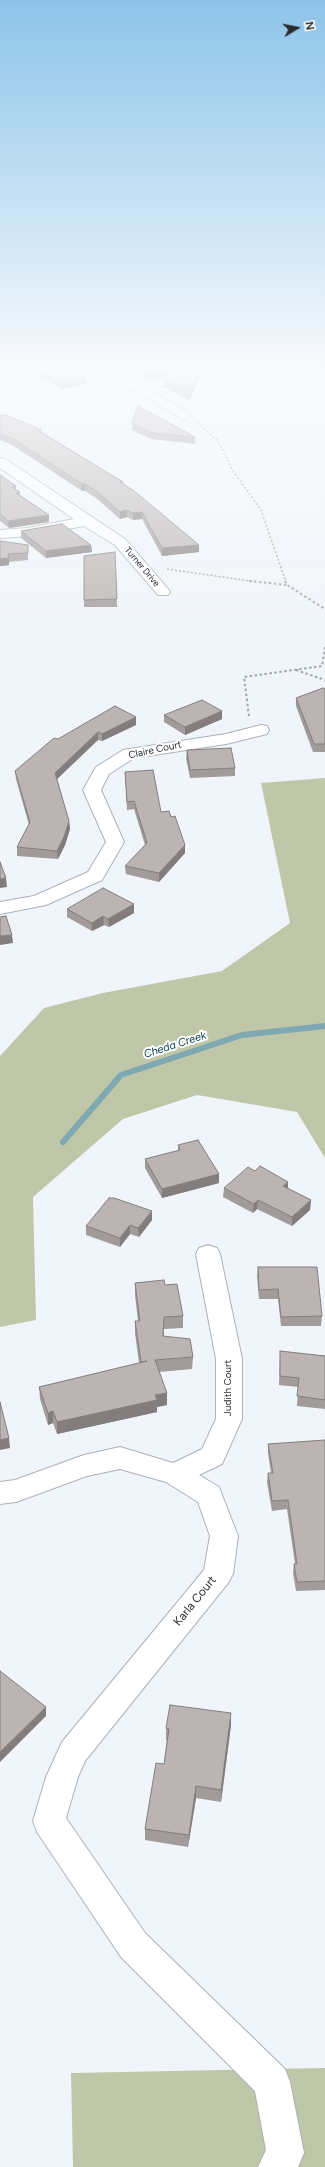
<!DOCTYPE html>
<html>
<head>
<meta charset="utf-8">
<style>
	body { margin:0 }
	#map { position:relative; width:325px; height:2167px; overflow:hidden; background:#eff5fa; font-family:Figtree,sans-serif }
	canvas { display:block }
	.north { position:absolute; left:277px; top:8px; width:40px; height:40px; -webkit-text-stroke:3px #fff; paint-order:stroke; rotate:80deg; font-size:11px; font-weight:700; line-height:16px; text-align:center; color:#292b2d }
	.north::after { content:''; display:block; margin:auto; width:14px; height:18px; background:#292b2d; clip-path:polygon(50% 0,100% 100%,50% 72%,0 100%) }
</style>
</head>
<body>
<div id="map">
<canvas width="325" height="2167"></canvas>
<div class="north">N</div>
</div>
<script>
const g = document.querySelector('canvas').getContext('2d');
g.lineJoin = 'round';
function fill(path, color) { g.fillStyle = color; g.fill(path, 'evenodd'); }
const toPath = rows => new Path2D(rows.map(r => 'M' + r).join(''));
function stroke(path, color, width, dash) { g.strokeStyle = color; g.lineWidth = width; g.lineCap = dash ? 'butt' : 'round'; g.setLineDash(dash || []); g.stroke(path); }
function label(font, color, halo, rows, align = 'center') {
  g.font = font + ' Figtree,sans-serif'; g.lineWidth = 4; g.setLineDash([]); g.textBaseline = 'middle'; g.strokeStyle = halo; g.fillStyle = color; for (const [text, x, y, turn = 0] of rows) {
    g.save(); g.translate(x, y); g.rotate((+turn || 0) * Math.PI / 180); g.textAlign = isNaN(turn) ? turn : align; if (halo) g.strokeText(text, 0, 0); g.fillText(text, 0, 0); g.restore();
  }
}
fill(toPath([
	[325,778,325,1158,297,1112,197,1095,123,1119,33,1197,36,1320,0,1327,0,1056,44,1008,103,993,222,971,290,923,261,783],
	[325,2068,325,2167,73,2167,71,2073]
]), '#bfc7a8');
stroke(toPath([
	[63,1142,121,1075,242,1035,325,1026]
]), '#7ea8b2', 6);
const minor = toPath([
	[86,366,102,366,140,384,214,366,227,366,222,372,149,389,188,413,190,416,184,420,135,391,86,366],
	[0,458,5,459,125,539,168,589,170,592,168,595,158,595,115,545,84,526,28,536,0,538,0,530,28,528,74,519,0,468,0,458],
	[261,725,267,726,269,730,267,734,226,744,134,758,109,774,101,790,124,842,102,880,46,905,0,914,0,902,34,896,88,872,106,842,83,790,96,767,123,750,226,734,261,725],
	[208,1245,217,1248,220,1254,242,1359,242,1419,222,1464,199,1475,219,1487,238,1536,233,1574,228,1583,85,1761,78,1777,66,1818,145,1933,285,2069,290,2082,304,2153,298,2167,258,2167,266,2150,255,2091,121,1957,37,1832,33,1821,46,1777,62,1742,204,1570,210,1536,198,1502,166,1482,120,1469,87,1476,16,1502,0,1504,0,1482,15,1480,84,1455,120,1447,173,1463,202,1449,216,1419,216,1359,196,1254,199,1248,208,1245]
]);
stroke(minor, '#adb2b7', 2);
stroke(toPath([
	[198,423,218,441,233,471,261,510,286,582],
	[167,569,257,582]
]), '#a0a5a9', 1.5, [2, 2]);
stroke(toPath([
	[249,581,287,585],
	[285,581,287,585,325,609],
	[296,670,325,680],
	[249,716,244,677,322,666,325,647]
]), '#a0a5a9', 2, [2.5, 2.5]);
fill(minor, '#fff');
fill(toPath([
	[20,366,68,366,87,384,61,389],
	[120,366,205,366,149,380],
	[199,379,189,400,164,387,164,381],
	[0,415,42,432,123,482,123,484,199,545,199,552,162,556,142,519,133,520,127,517,120,519,96,498,85,491,82,491,12,445,0,440],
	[132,423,195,437,195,444,151,439,132,430],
	[0,475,16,486,16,489,20,492,20,495,49,515,49,522,9,528,0,521],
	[21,531,91,545,92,552,46,558,21,538],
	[0,541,28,552,28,560,9,562,9,565,0,566],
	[115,552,117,607,84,607,84,556],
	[325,689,325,752,313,752,296,706,296,698],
	[164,715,222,719,185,735,164,722],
	[136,725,102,741,98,740,57,779,69,821,70,829,65,845,58,859,17,856,17,847,29,825,16,779,15,771,58,739],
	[187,750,235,768,235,776,190,778,186,758],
	[125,772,161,812,171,817,185,845,185,853,159,882,126,874,125,866,145,845,134,809,127,810],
	[67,909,134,913,109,927,104,925,92,931,67,917],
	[178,1145,219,1174,219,1183,162,1198,145,1168,145,1159,178,1151],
	[224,1188,288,1188,311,1200,310,1210,292,1226,257,1209,253,1213,223,1197],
	[152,1211,152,1220,139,1237,130,1234,120,1247,86,1235,86,1226],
	[258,1267,322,1316,321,1326,281,1326,278,1299,259,1299,257,1276],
	[135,1283,165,1285,183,1316,183,1328,164,1329,164,1336,193,1357,192,1369,159,1372,167,1393,167,1405,157,1407,157,1412,57,1434,53,1423,48,1425,40,1399,39,1387,139,1363,135,1333,135,1321,138,1321,135,1295],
	[280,1351,325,1356,325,1409,297,1406,298,1387,279,1385],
	[325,1442,325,1590,296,1591,293,1573,294,1564,295,1564,287,1509,272,1511,267,1482,268,1473,271,1473,268,1453,268,1444],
	[231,1713,231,1725,221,1802,196,1798,188,1847,145,1840,145,1829,164,1764,167,1740,166,1740,166,1728]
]), '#a19b99');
fill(toPath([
	[181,366,205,366,149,380,149,374],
	[199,373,199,379,189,400,190,393],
	[87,377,87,384,61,389,61,383],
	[82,484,85,484,85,491,82,491],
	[127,510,127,517,120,519,120,512],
	[142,512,142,519,133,520,133,513],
	[49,515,49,522,9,528,8,521],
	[91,545,92,552,46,558,46,551],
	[199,545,199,552,162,556,162,548],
	[9,558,9,565,0,566,0,559],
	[222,711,222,719,185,735,185,727],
	[136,717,136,725,102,741,102,734],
	[98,732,98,740,55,781,55,773],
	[69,821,70,829,65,845,58,859,57,851],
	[185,845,185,853,159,882,159,873],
	[6,878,7,887,0,888,0,879],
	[134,904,134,913,109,927,108,919],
	[103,916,104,925,92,931,92,923],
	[12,935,13,943,0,945,0,936],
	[219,1174,219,1183,162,1198,162,1189],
	[288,1182,288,1191,283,1186],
	[258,1200,257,1209,253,1213,254,1204],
	[311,1200,310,1210,292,1226,292,1217],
	[152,1211,152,1220,139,1237,138,1228],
	[130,1225,130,1234,120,1247,120,1238],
	[167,1393,167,1405,157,1407,157,1412,57,1434,57,1422],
	[53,1411,53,1423,48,1425,48,1413],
	[9,1438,10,1448,0,1450,0,1440],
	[46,1707,46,1716,0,1762,0,1752],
	[231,1713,231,1725,221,1802,221,1790],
	[196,1786,196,1798,188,1847,189,1835]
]), '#837e7d');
const building = toPath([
	[31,366,68,366,87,377,61,383,31,366],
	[133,366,181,366,149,374,133,366],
	[199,373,190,393,164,381,199,373],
	[138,406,195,437,151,433,132,423,138,406],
	[0,415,6,415,42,430,39,431,123,482,120,482,133,490,199,545,162,548,142,512,133,513,127,510,120,512,96,491,85,484,82,484,12,438,0,434,0,415],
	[0,475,16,486,12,487,20,492,16,493,49,515,8,521,0,514,0,475],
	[62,524,91,545,46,551,21,531,62,524],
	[0,541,28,545,28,553,8,554,9,558,0,559,0,541],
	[115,552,117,599,84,600,84,556,115,552],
	[323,688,325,689,325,744,314,744,296,698,323,688],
	[202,700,222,711,185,727,164,715,202,700],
	[115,706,136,717,102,734,98,732,55,773,69,821,64,837,57,851,17,847,30,822,15,771,54,738,58,739,115,706],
	[231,748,235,768,190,770,187,750,231,748],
	[153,770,161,812,169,811,171,817,175,816,185,845,159,873,125,866,147,843,134,801,127,802,125,772,153,770],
	[0,862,6,878,0,879,0,862],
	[103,888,134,904,108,919,103,916,92,923,67,909,103,888],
	[6,916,12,935,0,936,0,917,6,916],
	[198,1140,219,1174,162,1189,145,1159,180,1150,178,1145,198,1140],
	[260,1166,288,1182,283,1186,311,1200,292,1217,258,1200,254,1204,224,1188,248,1167,255,1171,260,1166],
	[109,1198,114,1198,152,1211,138,1228,130,1225,120,1238,86,1226,109,1198],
	[258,1267,317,1267,322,1316,281,1317,278,1289,259,1290,258,1267],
	[164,1280,165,1285,177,1284,183,1316,164,1317,163,1336,190,1339,193,1357,155,1360,167,1393,155,1395,157,1400,57,1422,53,1411,48,1413,39,1387,147,1361,141,1362,135,1321,140,1321,135,1283,164,1280],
	[280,1351,325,1356,325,1400,297,1396,299,1378,280,1376,280,1351],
	[0,1402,9,1438,0,1440,0,1402],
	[325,1440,325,1581,297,1582,294,1564,297,1564,288,1500,272,1501,268,1473,273,1473,268,1444,325,1440],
	[0,1671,46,1707,0,1752,0,1671],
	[170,1705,231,1713,221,1790,196,1786,189,1835,145,1829,156,1763,164,1764,169,1729,166,1728,170,1705]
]);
fill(building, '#bbb4b2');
stroke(building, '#837e7d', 1);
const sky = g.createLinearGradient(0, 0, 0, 670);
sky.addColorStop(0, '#8cc4e9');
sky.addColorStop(0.55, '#f8fafd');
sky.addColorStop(1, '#f8fafd00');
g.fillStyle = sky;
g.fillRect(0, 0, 325, 670);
label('9px', '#292b2d', '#fff', [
	["Turner Drive",142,567,50]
]);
label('10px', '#292b2d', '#fff', [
	["Claire Court",155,750,-12],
	["Judith Court",228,1388,-90]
]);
label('italic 11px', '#0e434d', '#fff', [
	["Cheda Creek",175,1045,-18]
]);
label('12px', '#292b2d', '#fff', [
	["Karla Court",195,1601,-51]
]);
</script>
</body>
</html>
